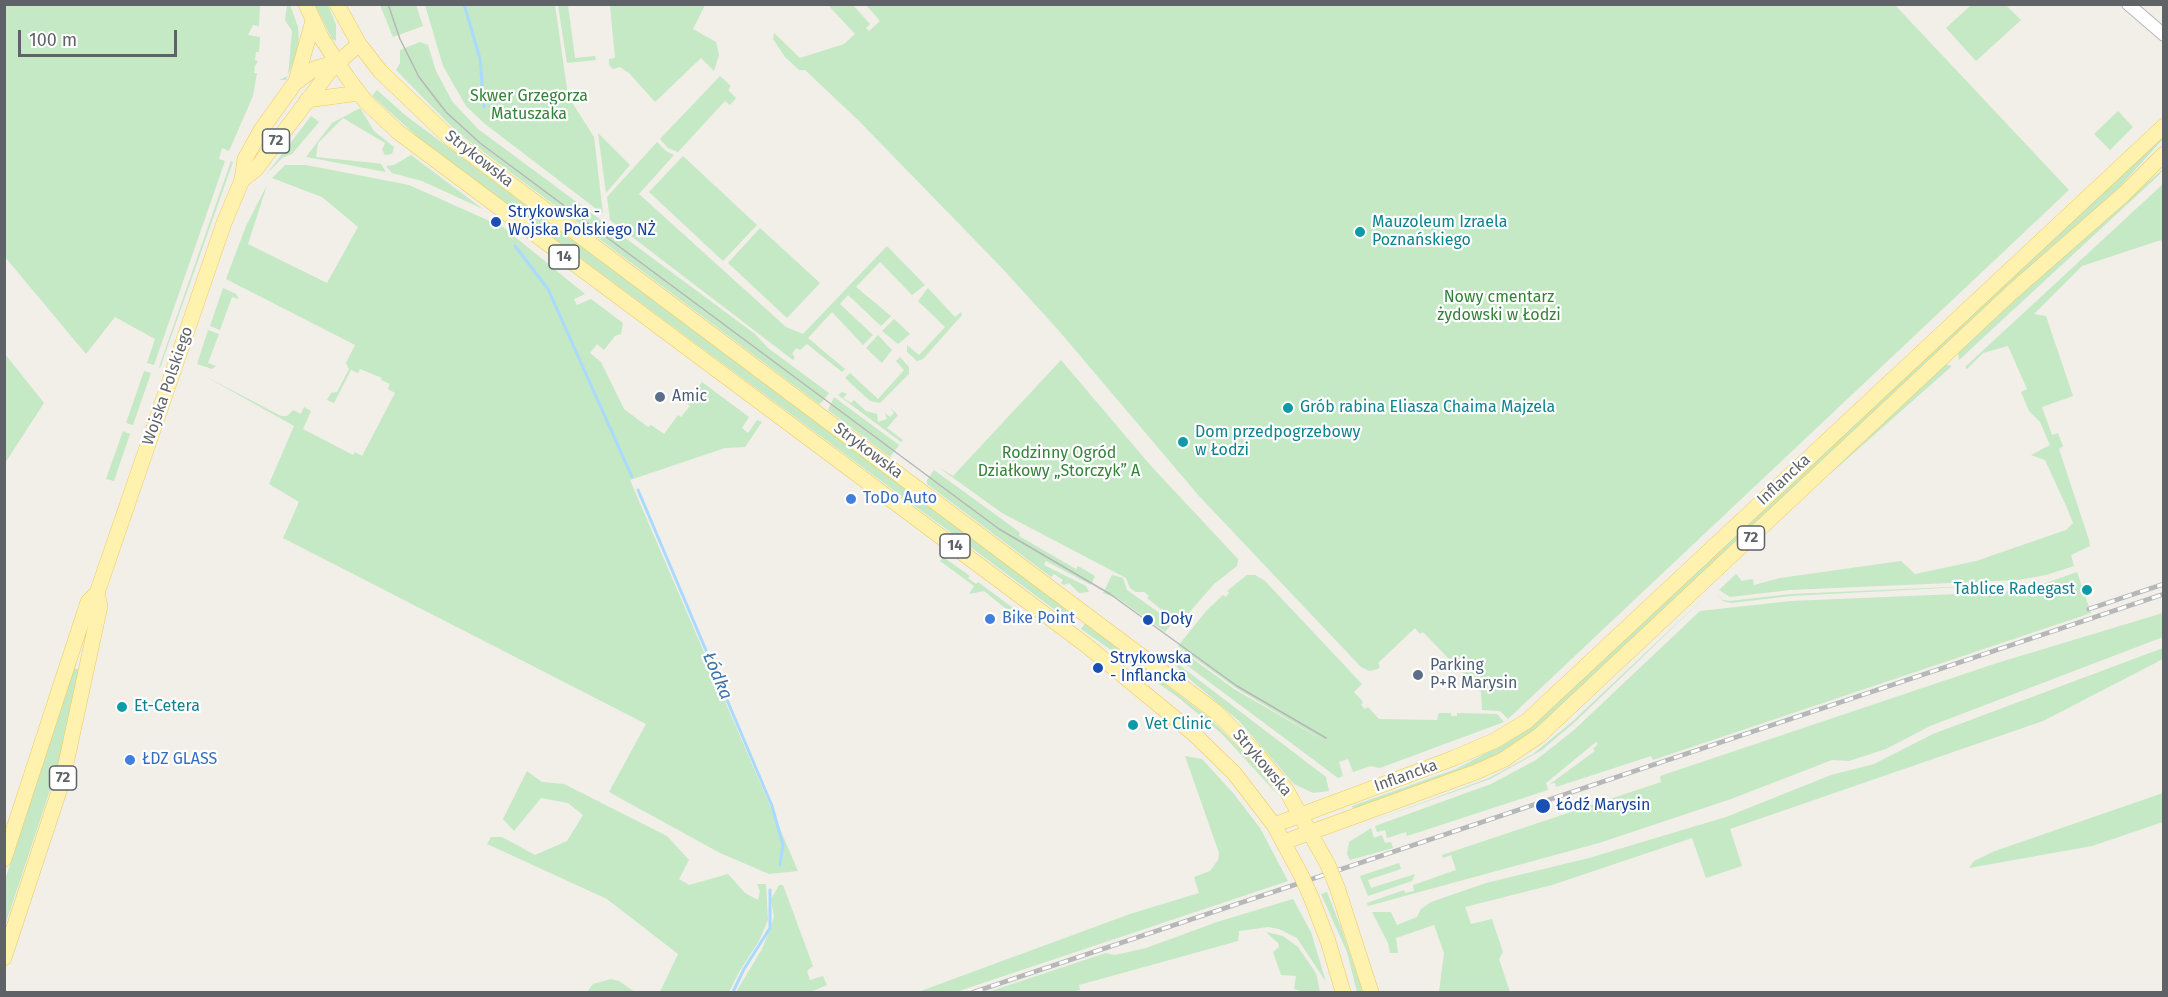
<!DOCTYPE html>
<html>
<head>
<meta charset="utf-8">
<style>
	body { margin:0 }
	#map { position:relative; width:2168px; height:997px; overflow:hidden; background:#f1efe8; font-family:"Fira Sans",sans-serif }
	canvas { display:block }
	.frame { position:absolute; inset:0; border:6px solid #5f6368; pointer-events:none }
	.scale { position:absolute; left:18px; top:30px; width:159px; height:27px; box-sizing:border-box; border:3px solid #5f6368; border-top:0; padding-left:8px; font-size:18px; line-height:21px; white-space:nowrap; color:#5f6368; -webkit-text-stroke:4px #fff; paint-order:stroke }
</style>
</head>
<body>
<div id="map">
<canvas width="2168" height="997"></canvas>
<div class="frame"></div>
<div class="scale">100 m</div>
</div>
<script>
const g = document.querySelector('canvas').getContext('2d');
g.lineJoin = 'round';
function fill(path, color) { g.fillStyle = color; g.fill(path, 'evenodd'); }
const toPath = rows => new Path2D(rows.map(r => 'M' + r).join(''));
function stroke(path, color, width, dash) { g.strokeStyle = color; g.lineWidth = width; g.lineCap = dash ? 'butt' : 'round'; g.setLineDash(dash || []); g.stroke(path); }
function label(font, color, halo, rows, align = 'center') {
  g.font = font + ' "Fira Sans",sans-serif'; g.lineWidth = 4.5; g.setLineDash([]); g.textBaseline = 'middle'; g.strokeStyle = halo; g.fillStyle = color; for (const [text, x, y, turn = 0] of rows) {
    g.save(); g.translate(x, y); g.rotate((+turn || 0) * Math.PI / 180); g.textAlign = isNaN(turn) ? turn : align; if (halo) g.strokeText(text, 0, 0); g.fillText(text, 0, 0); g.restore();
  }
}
fill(toPath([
	[4,5,260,5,259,26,253,25,248,35,260,37,259,52,256,52,255,60,258,61,255,66,254,73,257,73,253,96,229,151,222,148,219,159,225,161,154,365,147,363,155,339,115,317,86,354,5,257],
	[287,5,290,5,298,27,299,48,286,80,279,80,288,76,292,31,285,20],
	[315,5,328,5,336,25,336,41,332,39],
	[380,5,416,5,423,26,393,37],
	[425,5,555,5,568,96,594,137,603,214,485,124,466,106,443,66],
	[558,5,568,5,575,58,595,56,596,60,567,63],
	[610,5,705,5,693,29,716,42,719,55,714,71,701,58,655,102,629,73,620,67,613,69,609,65,609,59,615,58],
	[828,5,853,5,870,24,866,28,869,31,880,21,866,5,1895,5,2069,190,1508,719,1500,711,1482,710,1481,692,1423,632,1420,634,1415,628,1378,663,1380,667,1378,669,1370,671,1361,667,1199,496,1060,332,1001,267,858,120,805,70,799,70,785,57,773,39,774,33,800,58,844,44,855,34],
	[1971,5,2006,5,2021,20,1976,61,1946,28],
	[420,42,428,45,436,71,452,101,478,129,755,334,768,348,829,393,822,402,819,404,457,132,396,70,400,63,400,50],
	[720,76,731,86,728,90,736,98,730,105,725,101,678,152,668,148,660,139],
	[377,90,405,115,1074,615,1070,621,420,139,372,96],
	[360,108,374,131,394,147,392,154,385,155,382,150,385,143,343,118,318,143,316,157,375,163,381,164,386,172,306,157,332,123],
	[2118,111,2133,127,2110,150,2094,134],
	[311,116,319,122,292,154,282,158,266,175],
	[598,133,630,165,606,193],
	[2163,135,2163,139,2096,213,1533,734,1485,762,1353,809,1352,806,1456,769,1503,744],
	[657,142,666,151,674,155,639,194,786,327,803,334,887,246,925,285,912,295,880,262,856,287,891,316,881,326,848,295,840,304,873,335,863,345,832,312,808,338,845,369,842,372,807,344,800,350,796,348,792,354,795,357,793,360,610,220,607,197],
	[411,155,483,209,422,181,392,173,386,166,394,165],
	[683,156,757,225,723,261,649,192],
	[231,161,233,162,160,368,159,367],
	[285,165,306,165,409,185,503,227,585,294,574,299,577,305,591,299,623,323,621,334,615,336,604,350,597,344,590,353,601,362,624,409,648,427,651,425,664,434,678,415,681,417,690,406,687,403,702,382,749,417,742,428,748,433,757,420,762,422,745,447,725,448,630,480,798,871,769,874,720,853,609,792,646,724,283,538,299,502,269,484,294,426,203,375,281,416,287,416,293,410,301,414,304,407,311,411,303,429,353,455,355,452,362,456,395,393,388,389,390,384,381,380,382,378,360,369,358,373,351,370,334,403,327,400,331,393,337,392,349,369,346,363,355,345,226,279,246,226,267,185,248,244,327,283,358,227,322,197,272,178],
	[2163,169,2159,175,1959,360,1958,351,2030,284],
	[2163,184,2163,245,2161,240,2082,266,2034,314,2046,316,2073,396,2042,407,2052,435,2058,433,2063,446,2059,449,2089,540,2090,546,2071,555,2074,566,2046,575,2018,580,1790,590,1730,597,1719,590,1736,574,1742,581,1753,579,1754,585,1780,578,1901,561,1915,574,1976,561,2066,530,2073,523,2067,508,2045,460,2031,455,2050,445,2040,422,2029,411,2021,392,2027,389,2008,346,1983,353,1967,369,1965,367],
	[760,228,820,283,787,318,728,263],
	[223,288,236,294,239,299,232,297,220,330,210,326],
	[928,288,955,317,961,312,962,315,923,359,917,361,907,352,907,345,919,355,945,327,918,301],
	[894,319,910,334,898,344,882,331],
	[208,330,219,334,208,363,216,366,212,369,197,364],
	[878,335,892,350,882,363,866,348],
	[5,354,44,403,5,463],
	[900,357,909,367,909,374,880,403,870,401,845,378,850,373,878,399,904,370,896,361],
	[1061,360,1151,466,1238,559,1237,566,1214,584,1181,622,1177,622,1147,598,1149,596,1144,592,1136,592,1130,588,1126,578,1002,513,938,467,953,476],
	[1944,364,1952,366,1830,474,1829,473],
	[144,371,151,373,133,425,126,423],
	[842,392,847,394,843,398,851,403,854,400,866,411,877,414,878,422,887,419,885,413,890,417,894,413,890,407,898,415,887,428,903,440,901,442,838,395],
	[834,397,899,445,890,457,828,410],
	[123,431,130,434,114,481,106,479],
	[934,470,1014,528,1020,533,1019,536,1076,569,1078,566,1095,576,1091,585,1046,561,1044,565,1086,586,1089,592,1079,593,1069,583,1064,585,1061,583,1063,580,1054,574,1051,577,927,484,927,480],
	[943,557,970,576,968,578,976,584,978,582,1021,614,1010,612,984,591,969,594,974,586,940,561],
	[2077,572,2091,613,1653,760,1651,756,1556,787,1555,783,1550,784,1595,751,1593,749,1598,744,1596,742,1546,783,1548,790,1407,836,1406,832,1387,838,1385,830,1377,832,1375,826,1491,784,1536,760,1574,730,1700,611,1791,601,2004,592,2035,587],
	[1112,575,1123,578,1127,590,1168,619,1164,622,1170,626,1165,632,1119,599,1103,593],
	[1247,575,1255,575,1265,581,1362,684,1354,692,1363,702,1361,705,1365,709,1368,707,1379,719,1437,720,1439,713,1451,713,1451,716,1457,716,1457,713,1497,714,1504,722,1380,768,1371,766,1353,772,1348,759,1339,762,1343,776,1338,778,1173,655,1178,648,1234,689,1326,742,1236,688,1178,646,1207,610,1223,595,1226,597,1229,593,1227,591],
	[2019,584,1791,596,1731,603,1723,601,1716,593,1723,600,1730,601,1790,594],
	[1710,592,1576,721,1542,750,1490,779,1364,824,1489,778,1533,754,1573,721],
	[2163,613,2163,637,1930,726,1886,749,1849,761,1832,760,1731,799,1599,843,1368,906,1367,903,1404,890,1405,893,1414,891,1413,885,1456,870,1451,855,1443,858,1442,855,1661,782,1660,776,1997,663],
	[1085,623,1208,717,1250,758,1278,795,1222,734,1179,698,1081,629],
	[2163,648,2163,659,2043,721,1730,829,1742,866,1706,878,1692,838,1552,885,1465,907,1471,924,1492,919,1503,952,1499,959,1510,992,1439,992,1444,953,1434,925,1396,938,1398,953,1390,953,1388,943,1372,912,1391,912,1397,925,1417,917,1421,909,1431,902,1486,883,1589,858,1726,817,1831,775,1874,764,1933,734],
	[1174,661,1326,777,1329,791,1313,793,1294,784,1239,721,1179,670],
	[73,668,80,670,59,763,5,926,5,880],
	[1185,756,1202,759,1234,794,1260,828,1288,881,956,992,918,992,1130,914,1199,893,1194,877,1210,871,1218,860,1219,853],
	[527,771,542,782,564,784,667,836,689,860,679,879,689,885,728,874,745,893,758,900,760,891,757,884,766,884,768,920,759,941,739,972,729,992,660,992,678,954,607,899,487,844,491,837,502,837,535,855,567,841,583,815,568,803,541,798,514,831,503,819],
	[2163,793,2163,822,2092,846,1969,868,1974,861,1995,851],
	[1371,828,1374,838,1382,835,1385,843,1391,842,1393,848,1350,860,1347,854,1349,842],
	[1399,863,1401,869,1368,880,1371,888,1415,874,1412,881,1368,896,1360,876],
	[779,885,783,885,813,966,807,971,810,980,823,976,827,985,811,992,736,992,762,949,770,929,774,917,771,899],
	[1327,892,1342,930,1363,992,1357,992,1347,952,1321,894],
	[1293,899,1311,932,1326,982,1297,938,1279,929,1268,927,1239,931,1238,941,1079,985,1080,990,1075,991,988,992,1106,953,1115,955,1146,948,1217,922],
	[1266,932,1283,936,1298,947,1316,973,1320,992,1305,992,1294,989,1296,976,1281,975,1273,952,1279,947,1278,943],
	[611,979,619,981,635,992,587,992,593,984]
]), '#c5e8c5');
stroke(toPath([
	[464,4,480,59,484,107],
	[515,246,548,289,632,477],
	[638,490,772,806,783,845,780,865],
	[733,992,744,969,770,928,770,890]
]), '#aadaff', 3);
const tertiary = toPath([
	[2128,4,2164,35]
]);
const primary = toPath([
	[306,4,322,39,347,77,366,102,398,132,1086,645,1194,734,1234,773,1274,825,1301,875],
	[337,4,359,44,380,71,452,140,1216,712,1253,750,1285,788,1328,865],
	[296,81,313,21],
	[307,100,359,93],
	[242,180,256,169,332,68,359,44],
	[1274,825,1454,758,1496,740,1527,721,2164,126],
	[1284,842,1476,772,1503,760,1540,735,2011,293,2124,194,2164,154],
	[4,859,88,602,97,593,224,223,242,180,245,159,261,130,295,83,314,69,337,62],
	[1337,887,1371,992],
	[1311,897,1328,941,1343,992],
	[4,958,62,782,100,606,97,593]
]);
stroke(tertiary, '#b5b8bc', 14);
stroke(primary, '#f2c960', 16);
stroke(tertiary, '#fff', 12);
stroke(primary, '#fff2af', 15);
stroke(toPath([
	[388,4,400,39,419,77,446,112,480,143,999,529,1110,594,1237,686,1326,738]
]), '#b6b7b8', 1.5);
const rail = toPath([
	[2089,609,2164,584],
	[974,992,2164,594]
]);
stroke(rail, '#b6b7b8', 5);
stroke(rail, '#fff', 3, [9]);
const primaryBridge = toPath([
	[1328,865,1337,887],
	[1301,875,1311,897]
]);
stroke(primaryBridge, '#f2c960', 16, []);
stroke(primaryBridge, '#fff2af', 15);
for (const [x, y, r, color] of [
	[496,222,6,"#1a4fb4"],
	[1360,232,6,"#0f9aa8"],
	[660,397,6,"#5c6f8a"],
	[1288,408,6,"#0f9aa8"],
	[1183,442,6,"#0f9aa8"],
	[851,499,6,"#3f7fe0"],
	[2087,590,6,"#0f9aa8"],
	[990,619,6,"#3f7fe0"],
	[1148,620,6,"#1a4fb4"],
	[1098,668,6,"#1a4fb4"],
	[1418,675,6,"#5c6f8a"],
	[122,707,6,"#0f9aa8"],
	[1133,725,6,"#0f9aa8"],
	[130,760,6,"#3f7fe0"],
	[1543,806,8,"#1a4fb4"]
]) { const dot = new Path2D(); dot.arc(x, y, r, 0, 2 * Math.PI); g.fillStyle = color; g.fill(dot); stroke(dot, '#fff', 2); }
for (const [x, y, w] of [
	[276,141,27],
	[564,257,30],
	[1751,538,27],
	[955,546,30],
	[63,778,27]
]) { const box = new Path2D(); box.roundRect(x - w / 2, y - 12, w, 24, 4.5); g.fillStyle = '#fff'; g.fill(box); stroke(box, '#5f6368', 1.5); }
label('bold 15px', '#5f6368', null, [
	["72",276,141],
	["14",564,257],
	["72",1751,538],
	["14",955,546],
	["72",63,778]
]);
label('16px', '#348238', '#fff', [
	["Skwer Grzegorza",529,97],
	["Matuszaka",529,115],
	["Nowy cmentarz",1499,298],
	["żydowski w Łodzi",1499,316],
	["Rodzinny Ogród",1059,454],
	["Działkowy „Storczyk” A",1059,472]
]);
label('16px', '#5f6368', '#fff', [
	["Strykowska",479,159,38],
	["Wojska Polskiego",168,386,-71],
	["Strykowska",868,451,37],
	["Inflancka",1784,480,-43],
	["Strykowska",1262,763,50],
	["Inflancka",1406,776,-20]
]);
label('16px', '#164399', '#fff', [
	["Strykowska -",508,213],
	["Wojska Polskiego NŻ",508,231],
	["Doły",1160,620],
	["Strykowska",1110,659],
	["- Inflancka",1110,677],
	["Łódź Marysin",1556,806]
], 'left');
label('16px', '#0d838f', '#fff', [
	["Mauzoleum Izraela",1372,223],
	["Poznańskiego",1372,241],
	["Grób rabina Eliasza Chaima Majzela",1300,408],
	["Dom przedpogrzebowy",1195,433],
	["w Łodzi",1195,451],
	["Tablice Radegast",2075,590,"right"],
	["Et-Cetera",134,707],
	["Vet Clinic",1145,725]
], 'left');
label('16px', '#4e5e75', '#fff', [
	["Amic",672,397],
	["Parking",1430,666],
	["P+R Marysin",1430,684]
], 'left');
label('16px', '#366cbe', '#fff', [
	["ToDo Auto",863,499],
	["Bike Point",1002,619],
	["ŁDZ GLASS",142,760]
], 'left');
label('italic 18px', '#4174aa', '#fff', [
	["Łódka",717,676,67]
]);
</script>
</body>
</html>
